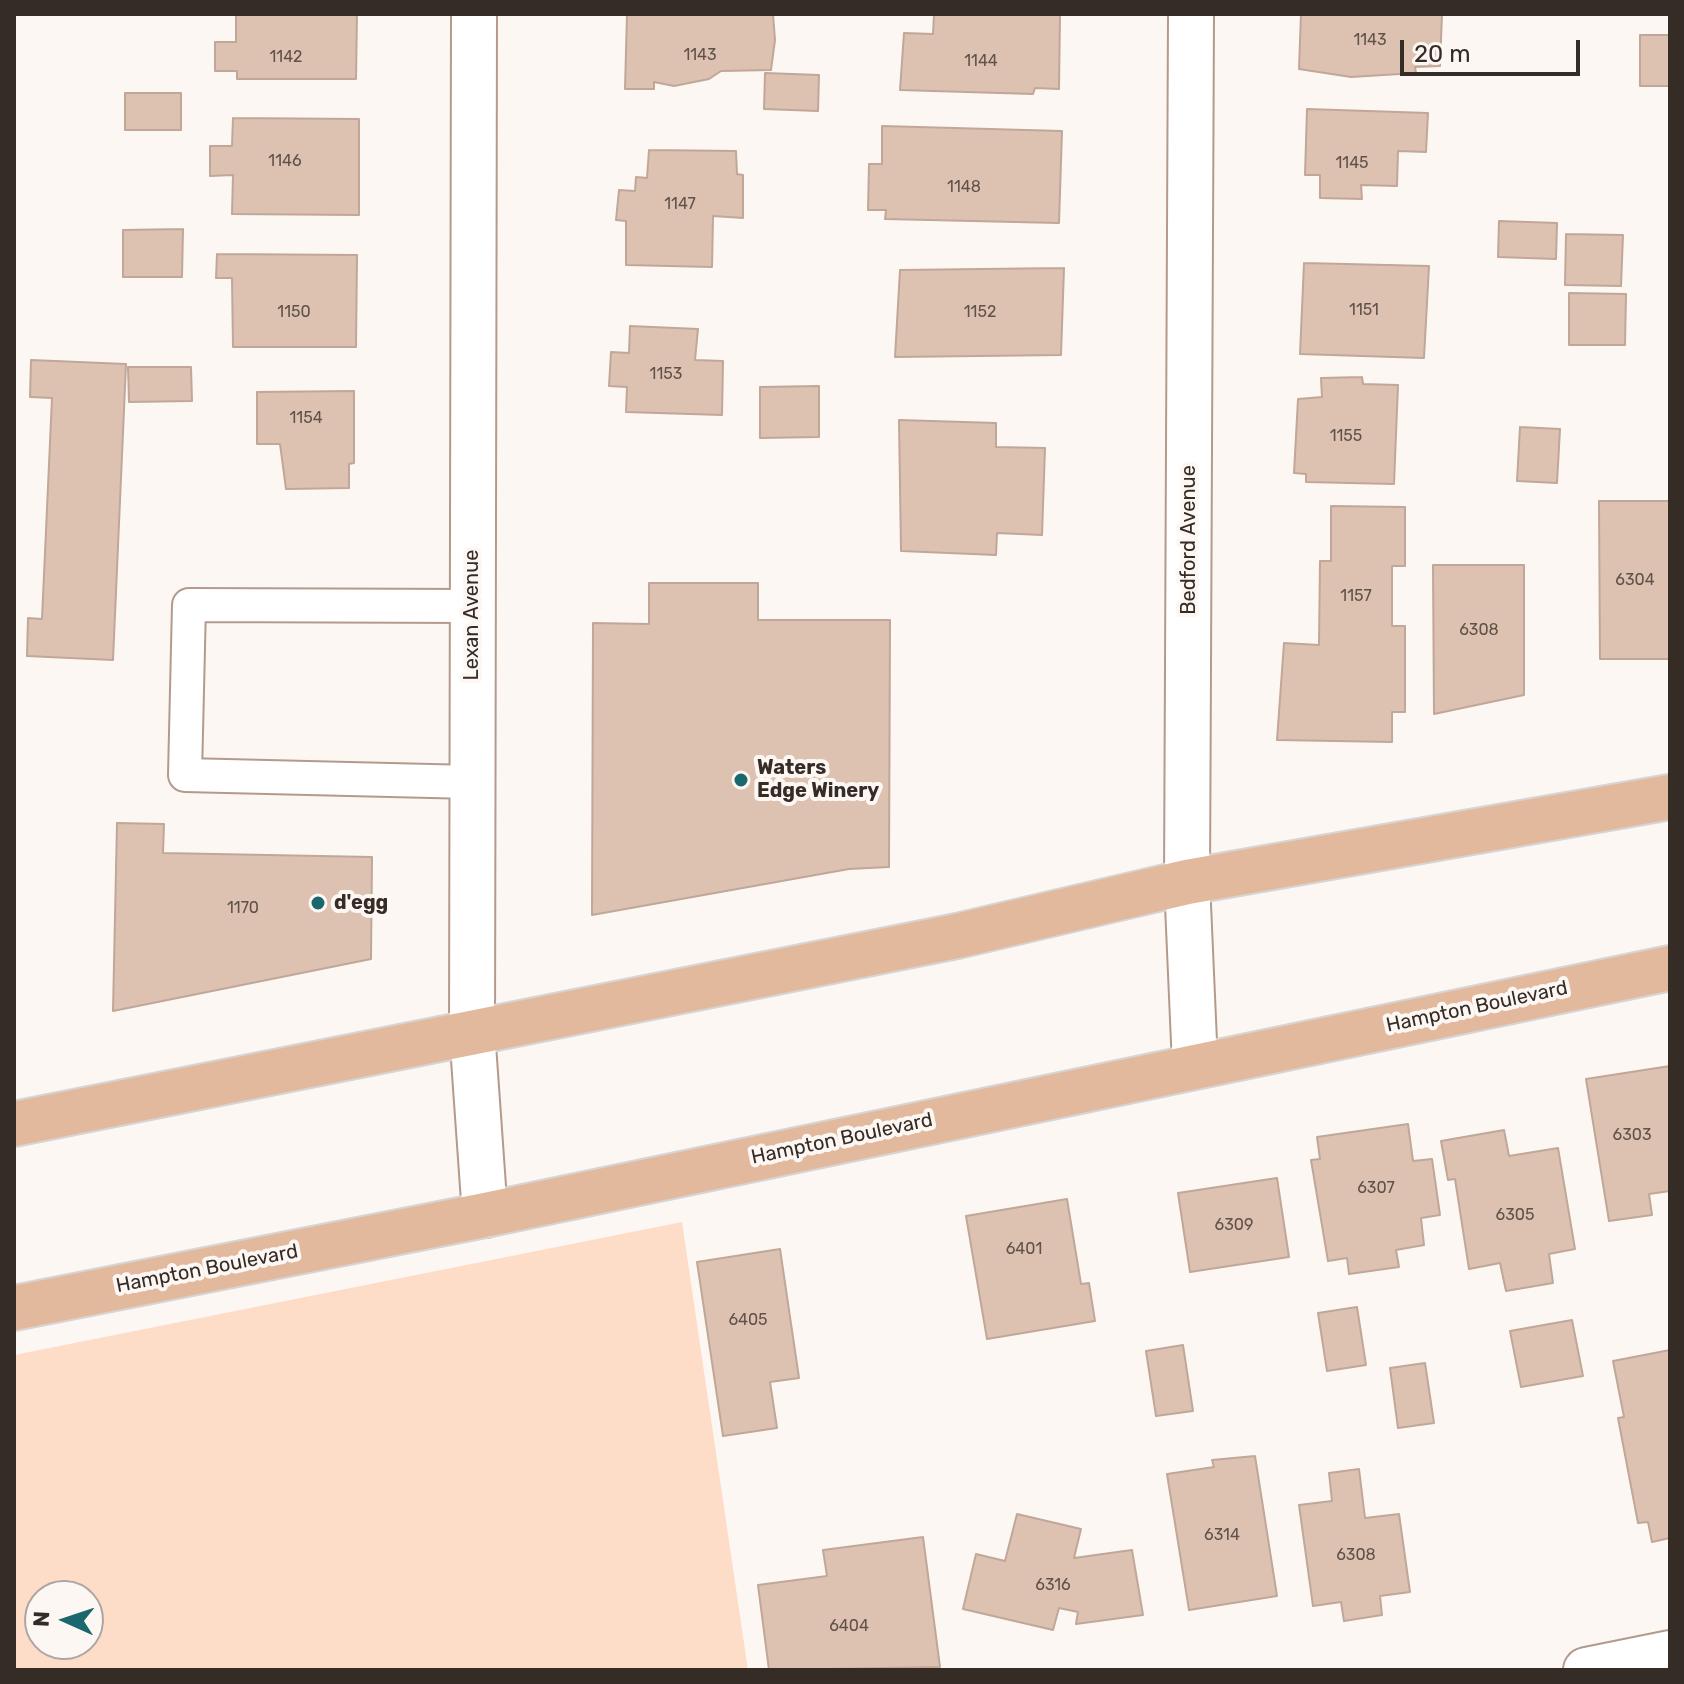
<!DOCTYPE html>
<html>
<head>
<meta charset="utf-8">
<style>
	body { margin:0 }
	#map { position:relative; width:1684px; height:1684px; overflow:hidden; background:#fdf7f4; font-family:Rubik,sans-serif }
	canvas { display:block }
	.frame { position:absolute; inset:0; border:16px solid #362c26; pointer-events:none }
	.north { position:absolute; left:24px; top:1580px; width:80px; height:80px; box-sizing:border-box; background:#fdf7f4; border:2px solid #ada6a2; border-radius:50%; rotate:273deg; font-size:22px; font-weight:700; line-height:32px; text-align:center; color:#362c26 }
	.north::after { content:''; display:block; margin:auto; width:28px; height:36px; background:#1a676e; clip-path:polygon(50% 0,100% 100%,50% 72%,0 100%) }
	.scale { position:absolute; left:1400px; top:40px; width:180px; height:36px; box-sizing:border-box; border:4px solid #362c26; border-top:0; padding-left:10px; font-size:24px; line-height:28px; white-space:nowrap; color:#362c26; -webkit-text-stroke:6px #fdf7f4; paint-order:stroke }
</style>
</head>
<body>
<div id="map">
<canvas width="1684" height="1684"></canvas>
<div class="frame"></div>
<div class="north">N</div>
<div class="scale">20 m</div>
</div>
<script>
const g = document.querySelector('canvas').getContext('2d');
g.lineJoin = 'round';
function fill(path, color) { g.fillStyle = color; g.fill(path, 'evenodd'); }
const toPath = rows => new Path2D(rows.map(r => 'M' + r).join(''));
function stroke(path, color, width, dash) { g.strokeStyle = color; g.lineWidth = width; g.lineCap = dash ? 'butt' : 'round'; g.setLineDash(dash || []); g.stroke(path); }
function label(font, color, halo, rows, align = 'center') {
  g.font = font + ' Rubik,sans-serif'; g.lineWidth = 8; g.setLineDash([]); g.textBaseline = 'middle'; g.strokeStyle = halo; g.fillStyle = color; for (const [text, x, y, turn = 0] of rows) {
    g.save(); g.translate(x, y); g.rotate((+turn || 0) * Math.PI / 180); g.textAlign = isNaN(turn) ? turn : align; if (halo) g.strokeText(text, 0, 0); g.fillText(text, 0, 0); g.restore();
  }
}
fill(toPath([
	[682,1222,748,1670,14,1670,14,1355],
	[40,1596,88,1596,88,1644,40,1644]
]), '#fdddc8');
const building = toPath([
	[236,14,357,14,356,79,237,79,237,71,215,71,215,42,236,42,236,14],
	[627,14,773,14,775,40,771,70,721,71,709,79,674,86,654,82,654,89,625,89,627,14],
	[934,14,1060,14,1059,89,1035,88,1033,94,900,90,904,33,933,34,934,14],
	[1301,14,1442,14,1440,66,1415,67,1416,73,1351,77,1299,69,1301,14],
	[1640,35,1670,35,1670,86,1640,86,1640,35],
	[765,73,819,75,818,111,764,109,765,73],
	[125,93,181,93,181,130,125,130,125,93],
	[1307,109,1428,113,1426,152,1398,151,1397,186,1361,185,1362,199,1320,198,1320,175,1305,175,1307,109],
	[233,118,359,119,359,215,232,214,233,175,210,176,210,146,232,146,233,118],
	[882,126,1062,131,1059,223,885,219,886,210,868,210,869,164,882,164,882,126],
	[649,150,736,151,737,174,743,175,743,218,713,216,712,267,626,265,626,221,616,220,619,190,635,191,636,177,647,178,649,150],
	[1499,221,1557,223,1556,259,1498,257,1499,221],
	[183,229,182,277,123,277,123,230,183,229],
	[1566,234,1623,235,1621,286,1565,285,1566,234],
	[217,254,357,255,356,347,233,347,232,278,216,278,217,254],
	[1304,263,1429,266,1424,358,1300,354,1304,263],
	[1064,268,1061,355,895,357,900,270,1064,268],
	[1569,293,1626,294,1625,345,1569,345,1569,293],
	[630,326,698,329,695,360,723,361,722,415,626,412,627,387,609,386,611,352,629,353,630,326],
	[31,360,126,364,113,660,27,656,28,618,42,619,52,398,30,397,31,360],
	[128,367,191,367,192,401,129,402,128,367],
	[1362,377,1363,384,1398,385,1394,484,1306,482,1306,474,1294,473,1298,399,1322,397,1321,378,1362,377],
	[819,386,819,437,760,438,760,387,819,386],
	[354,391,354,463,349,464,349,488,286,489,280,444,257,444,257,392,354,391],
	[899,420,996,423,996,447,1045,448,1042,535,997,533,996,555,901,551,899,420],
	[1520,427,1560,429,1557,483,1517,481,1520,427],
	[1599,501,1670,501,1670,659,1600,659,1599,501],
	[1331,506,1405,507,1405,566,1392,566,1392,626,1405,626,1405,712,1392,712,1392,742,1277,740,1284,643,1319,645,1320,561,1331,561,1331,506],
	[1433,565,1524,565,1524,695,1434,714,1433,565],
	[649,583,758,583,758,620,890,620,889,867,849,869,592,915,593,623,649,624,649,583],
	[117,823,164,824,163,853,372,857,371,959,113,1011,117,823],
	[1670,1066,1670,1191,1649,1194,1652,1215,1609,1221,1586,1079,1670,1066],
	[1408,1124,1413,1161,1432,1159,1440,1215,1421,1218,1424,1245,1396,1250,1399,1267,1349,1274,1347,1258,1328,1261,1311,1160,1320,1159,1317,1137,1408,1124],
	[1504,1130,1509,1156,1558,1148,1575,1249,1549,1254,1553,1283,1506,1291,1500,1263,1469,1269,1455,1179,1448,1180,1441,1141,1504,1130],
	[1277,1178,1289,1257,1190,1272,1178,1193,1277,1178],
	[1067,1199,1081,1284,1089,1283,1095,1321,987,1339,966,1216,1067,1199],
	[780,1249,799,1378,770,1382,777,1428,723,1436,697,1262,780,1249],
	[1357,1307,1366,1365,1327,1371,1318,1313,1357,1307],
	[1572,1320,1583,1376,1521,1387,1510,1331,1572,1320],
	[1183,1345,1193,1411,1156,1416,1146,1351,1183,1345],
	[1670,1350,1670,1538,1652,1542,1648,1522,1638,1523,1618,1418,1624,1417,1613,1361,1670,1350],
	[1425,1363,1434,1423,1398,1428,1390,1368,1425,1363],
	[1255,1456,1277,1596,1189,1610,1167,1474,1214,1467,1212,1460,1255,1456],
	[1359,1469,1365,1518,1399,1514,1410,1592,1380,1596,1382,1615,1344,1621,1341,1602,1313,1606,1299,1505,1332,1501,1329,1473,1359,1469],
	[1017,1514,1081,1529,1074,1558,1132,1550,1143,1615,1076,1624,1078,1612,1059,1608,1053,1630,963,1609,976,1554,1005,1561,1017,1514],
	[923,1537,940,1667,769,1670,758,1585,827,1576,823,1550,923,1537]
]);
fill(building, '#ddc2b2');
stroke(building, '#c0a797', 2);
const lane = toPath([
	[472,782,185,775,189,605,472,606]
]);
const street = toPath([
	[474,14,472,1031,485,1215],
	[1191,14,1187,882,1195,1065],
	[1586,1670,1670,1653]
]);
const primary = toPath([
	[14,1124,957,936,1187,882,1670,797],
	[14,1308,485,1215,1670,968]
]);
stroke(lane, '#b49a8b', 36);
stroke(street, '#b49a8b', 48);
stroke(primary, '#d7d5d4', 48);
stroke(lane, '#fff', 32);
stroke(street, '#fff', 44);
stroke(primary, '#e2b99d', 44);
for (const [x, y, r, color] of [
	[741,780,8,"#1a676e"],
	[318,903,8,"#1a676e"]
]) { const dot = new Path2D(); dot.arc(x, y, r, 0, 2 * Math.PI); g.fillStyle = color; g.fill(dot); stroke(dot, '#fdf7f4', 3); }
label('16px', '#605249', null, [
	["1143",1370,40],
	["1143",700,55],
	["1142",286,57],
	["1144",981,61],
	["1146",285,161],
	["1145",1352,163],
	["1148",964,187],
	["1147",680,204],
	["1151",1364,310],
	["1150",294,312],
	["1152",980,312],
	["1153",666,374],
	["1154",306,418],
	["1155",1346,436],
	["6304",1635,580],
	["1157",1356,596],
	["6308",1479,630],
	["1170",243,908],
	["6303",1632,1135],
	["6307",1376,1188],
	["6305",1515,1215],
	["6309",1234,1225],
	["6401",1024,1249],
	["6405",748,1320],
	["6314",1222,1535],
	["6308",1356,1555],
	["6316",1053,1585],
	["6404",849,1626]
]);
label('20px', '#362c26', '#fdf7f4', [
	["Bedford Avenue",1189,540,-90],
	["Lexan Avenue",472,615,-90],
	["Hampton Boulevard",1477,1007,-12],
	["Hampton Boulevard",842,1139,-12],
	["Hampton Boulevard",207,1269,-11]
]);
label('bold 20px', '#362c26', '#fdf7f4', [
	["Waters",757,768],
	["Edge Winery",757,791],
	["d'egg",334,903]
], 'left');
</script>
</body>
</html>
